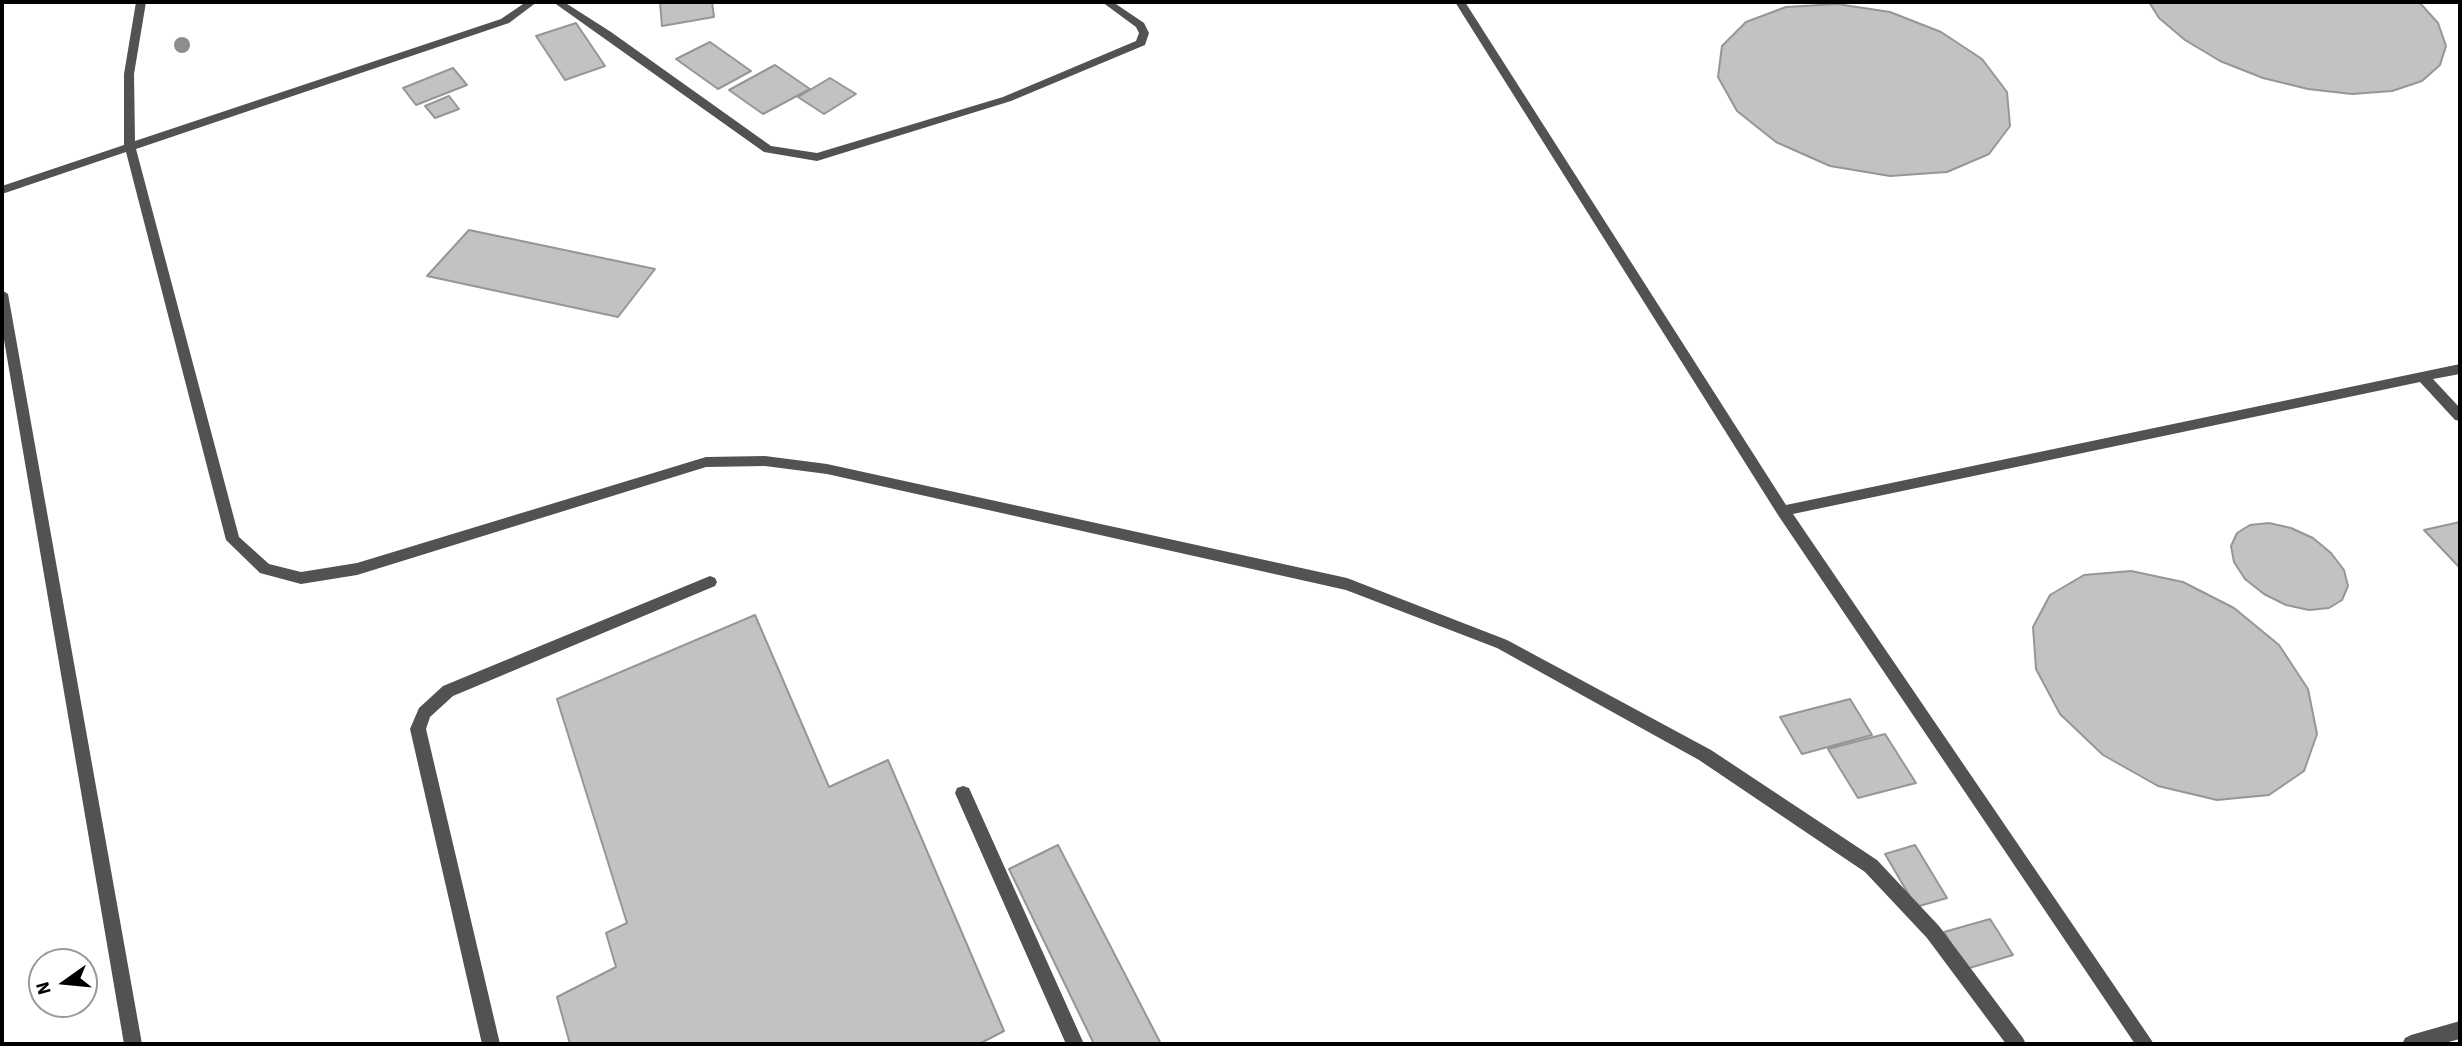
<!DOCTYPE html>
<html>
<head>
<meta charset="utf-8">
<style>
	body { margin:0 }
	#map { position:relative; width:2462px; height:1046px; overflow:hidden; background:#fff; font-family:"Source Sans 3",sans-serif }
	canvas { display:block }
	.frame { position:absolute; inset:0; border:4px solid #000; pointer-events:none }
	.north { position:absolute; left:28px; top:948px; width:70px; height:70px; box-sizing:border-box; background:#fff; border:2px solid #999; border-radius:50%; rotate:255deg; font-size:19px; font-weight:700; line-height:28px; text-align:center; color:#000 }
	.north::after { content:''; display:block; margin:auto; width:24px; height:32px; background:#000; clip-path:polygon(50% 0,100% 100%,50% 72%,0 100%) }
</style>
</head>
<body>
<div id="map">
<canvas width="2462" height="1046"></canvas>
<div class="frame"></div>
<div class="north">N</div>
</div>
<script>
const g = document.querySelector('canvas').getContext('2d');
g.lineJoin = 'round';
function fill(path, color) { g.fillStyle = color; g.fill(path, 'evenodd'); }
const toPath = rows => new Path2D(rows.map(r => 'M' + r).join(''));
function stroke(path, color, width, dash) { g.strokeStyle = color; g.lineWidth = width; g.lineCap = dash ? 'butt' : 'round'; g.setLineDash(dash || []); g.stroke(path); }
const building = toPath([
	[660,2,712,2,714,17,662,26,660,2],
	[2149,2,2419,2,2438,23,2446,46,2440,65,2422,81,2392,91,2352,94,2308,89,2263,78,2220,61,2185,40,2159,18,2149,2],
	[1837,4,1890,12,1941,32,1982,59,2007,92,2010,126,1989,154,1947,172,1890,176,1830,166,1776,142,1737,111,1718,77,1722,46,1746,22,1786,7,1837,4],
	[576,23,605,66,565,80,536,36,576,23],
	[710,42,751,71,718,89,676,59,710,42],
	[775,65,810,89,763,114,729,90,775,65],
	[453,68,467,85,416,105,403,88,453,68],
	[830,78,856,94,824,114,798,97,830,78],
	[449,96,459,109,435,118,425,106,449,96],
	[469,230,655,269,618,317,427,276,469,230],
	[2460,522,2460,568,2424,530,2460,522],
	[2269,523,2291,528,2313,538,2331,553,2344,570,2348,586,2342,600,2329,608,2309,610,2286,605,2264,594,2245,579,2234,562,2231,546,2237,533,2250,525,2269,523],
	[2131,571,2183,582,2234,608,2279,645,2308,689,2317,734,2304,771,2269,795,2217,800,2158,786,2103,755,2060,714,2036,669,2033,627,2050,595,2084,575,2131,571],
	[755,615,829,787,888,760,1004,1031,979,1044,570,1044,557,997,616,967,606,933,627,923,557,699,755,615],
	[1850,699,1872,735,1802,754,1780,717,1850,699],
	[1885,734,1916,783,1858,798,1828,749,1885,734],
	[1058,845,1161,1044,1094,1044,1009,869,1058,845],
	[1915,845,1947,898,1916,907,1885,854,1915,845],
	[1990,919,2013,955,1966,969,1944,932,1990,919]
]);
fill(building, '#c2c2c2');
stroke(building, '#969696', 2);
fill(toPath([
	[136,2,146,2,134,74,135,141,501,19,526,2,537,2,509,23,136,149,239,537,269,564,301,572,357,563,706,457,765,456,827,464,1347,578,1507,640,1711,750,1877,860,1939,926,2023,1038,2026,1044,2006,1044,1927,938,1865,872,1699,760,1497,648,1346,590,827,474,765,466,706,467,357,575,301,584,260,573,226,540,126,152,2,194,2,186,124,145,124,74,136,2],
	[553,2,564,2,611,32,771,146,817,153,1003,97,1136,41,1139,33,1136,27,1102,2,1113,2,1144,23,1149,33,1145,45,1011,101,817,161,764,152,553,2],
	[1455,2,1465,2,1786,505,2460,364,2460,374,2433,379,2460,408,2460,421,2455,420,2420,382,1793,514,2154,1044,2135,1044,1778,515,1455,2],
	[2,290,8,294,142,1044,124,1044,2,328,2,290],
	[710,576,715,578,717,582,715,586,453,696,430,717,426,729,500,1044,482,1044,410,729,419,708,443,686,710,576],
	[963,786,969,788,1084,1044,1066,1044,955,793,957,788,963,786],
	[2460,1021,2460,1039,2441,1044,2402,1044,2405,1038,2411,1035,2460,1021]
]), '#525252');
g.fillStyle = '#8d8d8d';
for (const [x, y] of [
	[182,45]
]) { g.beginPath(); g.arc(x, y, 8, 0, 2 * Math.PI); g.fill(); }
</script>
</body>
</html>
